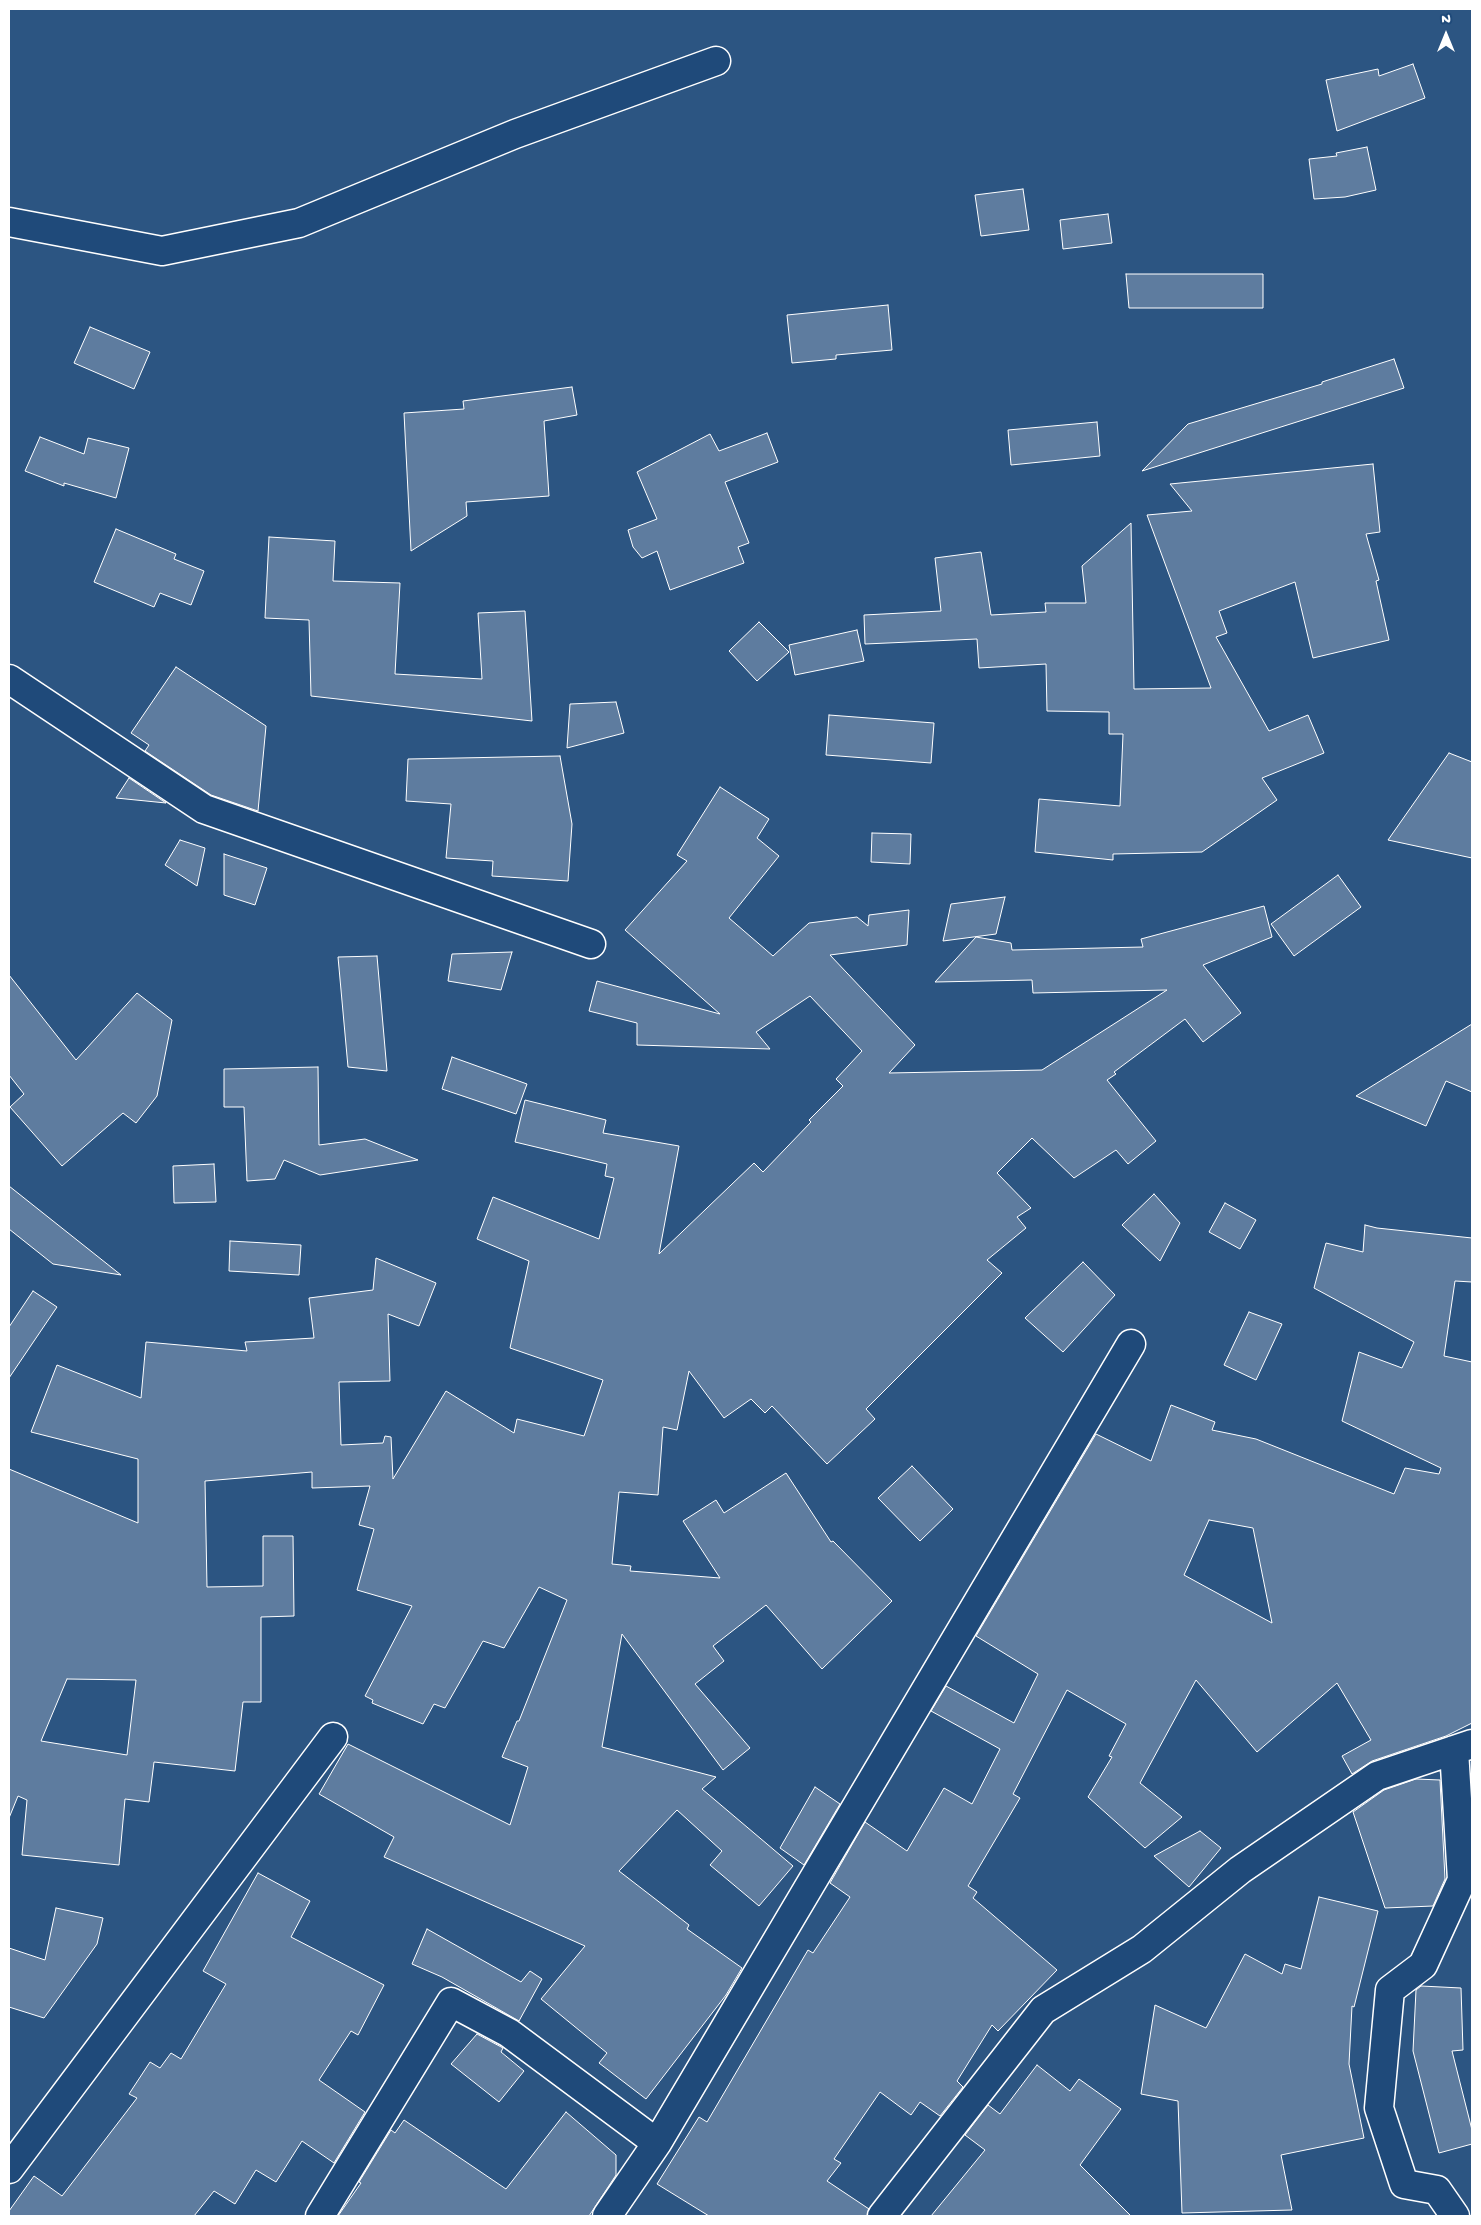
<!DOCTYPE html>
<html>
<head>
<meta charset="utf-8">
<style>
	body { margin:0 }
	#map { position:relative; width:1481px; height:2225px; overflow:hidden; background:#2c5582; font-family:"Gochi Hand",sans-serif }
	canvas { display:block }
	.frame { position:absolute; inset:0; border:10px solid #fff; pointer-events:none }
	.north { position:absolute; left:1421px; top:10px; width:50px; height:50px; -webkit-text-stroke:4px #1f4a7a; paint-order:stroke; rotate:0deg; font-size:14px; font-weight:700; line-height:20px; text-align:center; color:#fff }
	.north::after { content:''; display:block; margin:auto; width:18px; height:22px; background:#fff; clip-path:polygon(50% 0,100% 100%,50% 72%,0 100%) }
</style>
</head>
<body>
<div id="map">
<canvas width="1481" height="2225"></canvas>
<div class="frame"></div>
<div class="north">N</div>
</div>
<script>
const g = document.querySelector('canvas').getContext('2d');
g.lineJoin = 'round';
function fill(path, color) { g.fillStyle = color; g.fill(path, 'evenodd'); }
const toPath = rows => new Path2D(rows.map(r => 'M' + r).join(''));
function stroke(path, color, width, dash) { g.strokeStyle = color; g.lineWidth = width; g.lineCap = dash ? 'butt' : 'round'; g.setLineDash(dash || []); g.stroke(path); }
const building = toPath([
	[1413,64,1425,98,1337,131,1326,80,1378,69,1379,76,1413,64],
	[1367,147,1376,190,1345,197,1314,199,1309,159,1337,156,1336,153,1367,147],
	[1023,189,1029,230,981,236,975,195,1023,189],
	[1108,214,1112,243,1063,249,1060,220,1108,214],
	[1126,274,1263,274,1263,308,1129,308,1126,274],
	[888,305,892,350,836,355,836,359,792,363,787,315,888,305],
	[90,327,150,352,134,389,74,363,90,327],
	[1394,359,1404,388,1142,471,1188,424,1322,384,1322,382,1394,359],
	[572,387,577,415,544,421,549,496,466,502,467,516,411,551,404,413,464,409,463,401,572,387],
	[1097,422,1100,456,1011,465,1008,430,1097,422],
	[767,433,778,462,725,482,749,543,738,547,744,563,670,590,657,551,642,558,633,547,628,530,657,519,637,472,710,434,719,451,767,433],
	[40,437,84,454,88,438,129,448,116,498,64,483,64,486,25,471,40,437],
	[1373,464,1380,532,1366,534,1379,580,1376,581,1389,640,1313,658,1295,582,1219,611,1227,633,1216,637,1269,731,1308,715,1324,753,1262,778,1277,800,1202,852,1113,854,1113,860,1035,852,1039,799,1120,806,1123,734,1109,734,1109,712,1047,711,1046,664,979,668,977,639,865,644,864,615,941,611,935,558,981,552,991,615,1046,612,1045,603,1086,603,1082,566,1131,523,1134,689,1211,688,1147,515,1192,511,1170,484,1373,464],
	[116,529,176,554,174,559,204,571,191,605,160,593,154,607,94,582,116,529],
	[269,537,335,541,333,581,400,583,395,674,482,679,478,613,525,611,532,721,311,696,309,620,265,618,269,537],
	[759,622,789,652,757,681,729,651,759,622],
	[857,630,864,661,795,675,789,645,857,630],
	[176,667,266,726,258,811,211,795,145,751,149,745,131,733,176,667],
	[616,702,624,733,567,748,570,704,616,702],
	[829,715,934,723,931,763,826,755,829,715],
	[1449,753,1472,762,1472,858,1388,840,1449,753],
	[560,756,572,824,568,881,492,876,493,861,446,858,451,804,406,801,408,759,560,756],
	[129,778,166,803,116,798,129,778],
	[720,787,769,819,757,838,779,856,729,918,773,956,809,923,857,917,868,926,869,915,909,910,907,945,830,955,915,1045,889,1073,1042,1070,1167,990,1033,993,1032,980,935,982,976,937,1011,943,1012,950,1143,947,1141,939,1264,906,1272,937,1203,965,1241,1013,1203,1042,1185,1019,1114,1072,1116,1074,1107,1080,1156,1141,1128,1164,1116,1150,1074,1178,1032,1138,997,1173,1031,1208,1017,1217,1026,1228,987,1260,1002,1273,866,1409,875,1419,827,1464,772,1406,765,1413,751,1399,724,1418,689,1371,677,1430,663,1427,658,1495,619,1492,612,1564,631,1566,630,1571,720,1578,683,1521,716,1500,724,1513,786,1473,831,1542,833,1541,892,1601,822,1669,766,1605,713,1646,724,1661,695,1684,750,1748,723,1770,622,1634,602,1747,716,1777,702,1789,793,1866,759,1906,710,1865,722,1851,677,1810,619,1871,689,1925,687,1929,742,1968,726,1995,646,2099,599,2063,607,2053,541,1999,585,1946,384,1857,394,1837,319,1794,348,1744,510,1825,528,1767,502,1757,517,1721,519,1721,567,1600,539,1587,504,1648,483,1641,445,1708,434,1704,423,1724,372,1703,373,1700,365,1696,412,1606,357,1590,374,1529,359,1525,370,1486,312,1488,312,1472,205,1481,207,1587,263,1586,263,1536,293,1536,294,1616,261,1617,261,1702,243,1702,235,1771,154,1762,149,1802,125,1799,119,1865,22,1855,27,1800,18,1796,9,1818,9,1469,138,1523,138,1459,31,1432,57,1365,141,1398,146,1342,247,1351,245,1342,314,1338,309,1298,373,1290,376,1258,436,1283,419,1326,388,1314,390,1381,339,1382,341,1445,383,1443,385,1436,391,1437,393,1479,446,1391,514,1433,517,1419,584,1436,603,1380,510,1348,529,1261,477,1239,493,1197,599,1239,614,1178,605,1176,607,1164,515,1142,525,1100,606,1120,603,1133,679,1146,659,1254,754,1163,763,1172,811,1122,809,1120,843,1086,836,1079,862,1051,810,996,756,1032,770,1049,637,1045,637,1023,589,1011,597,981,720,1014,625,930,687,861,677,855,720,787],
	[67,1679,136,1680,127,1755,41,1741,67,1679],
	[872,833,911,834,910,864,871,862,872,833],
	[180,840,205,848,197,886,165,865,180,840],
	[224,854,267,868,255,905,224,895,224,854],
	[1338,875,1361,907,1294,956,1271,924,1338,875],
	[1005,897,996,934,943,941,951,904,1005,897],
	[512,952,501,990,448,981,452,954,512,952],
	[377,956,387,1071,348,1067,338,957,377,956],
	[9,975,76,1060,137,993,172,1020,157,1096,136,1123,123,1113,62,1166,10,1107,24,1094,9,1075,9,975],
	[1472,1024,1472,1092,1446,1081,1426,1126,1356,1096,1472,1024],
	[452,1057,527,1084,516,1114,442,1089,452,1057],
	[318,1067,319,1145,365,1139,418,1160,320,1175,284,1160,275,1179,247,1181,244,1107,224,1107,224,1069,318,1067],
	[214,1164,216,1202,174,1203,173,1166,214,1164],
	[9,1186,121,1275,53,1264,9,1229,9,1186],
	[1154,1194,1180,1223,1160,1261,1122,1225,1154,1194],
	[1225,1203,1256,1220,1240,1249,1209,1232,1225,1203],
	[1365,1225,1377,1228,1472,1238,1472,1282,1455,1281,1444,1356,1472,1362,1472,1723,1446,1736,1372,1761,1352,1774,1342,1756,1371,1740,1337,1683,1257,1752,1196,1680,1140,1783,1182,1817,1145,1848,1088,1797,1112,1757,1109,1756,1126,1724,1067,1690,1013,1794,1020,1798,968,1886,977,1892,973,1898,1057,1970,998,2031,992,2025,957,2081,963,2087,940,2116,920,2102,911,2115,880,2092,834,2159,841,2163,827,2181,869,2209,867,2216,709,2216,657,2184,699,2117,707,2122,808,1950,813,1953,850,1897,830,1883,865,1822,907,1851,944,1788,972,1804,1000,1749,931,1711,946,1686,1014,1723,1038,1674,976,1636,1096,1434,1151,1461,1171,1405,1215,1422,1212,1430,1256,1439,1394,1494,1405,1468,1439,1474,1441,1468,1342,1421,1359,1352,1402,1368,1414,1342,1314,1288,1326,1243,1363,1252,1365,1225],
	[1209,1520,1253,1528,1272,1623,1184,1575,1209,1520],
	[230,1241,301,1245,299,1275,229,1271,230,1241],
	[1083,1262,1115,1295,1063,1352,1025,1318,1083,1262],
	[33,1291,57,1307,9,1378,9,1327,33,1291],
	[1249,1312,1282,1324,1256,1380,1224,1365,1249,1312],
	[912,1466,953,1509,920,1541,878,1498,912,1466],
	[1416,1779,1440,1780,1445,1879,1433,1906,1385,1908,1353,1812,1384,1790,1416,1779],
	[815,1787,840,1804,804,1865,780,1848,815,1787],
	[1200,1831,1221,1848,1189,1887,1154,1856,1200,1831],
	[258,1873,310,1901,291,1937,384,1985,358,2035,351,2031,319,2080,365,2112,334,2163,302,2141,276,2182,256,2170,235,2204,214,2191,194,2216,9,2216,9,2211,34,2176,62,2196,137,2098,129,2094,150,2062,160,2068,171,2053,181,2059,226,1984,203,1971,258,1873],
	[1319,1897,1378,1911,1354,2007,1352,2006,1349,2064,1364,2138,1281,2155,1292,2210,1182,2213,1178,2101,1141,2094,1155,2005,1206,2028,1245,1954,1282,1974,1285,1964,1301,1969,1319,1897],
	[56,1908,103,1918,97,1944,44,2018,9,2007,9,1948,45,1960,56,1908],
	[427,1929,521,1982,530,1971,542,1979,519,2021,442,1977,412,1964,427,1929],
	[1421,1986,1461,1988,1463,2050,1452,2051,1472,2130,1472,2144,1439,2153,1413,2051,1416,1990,1421,1986],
	[477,2034,503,2048,501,2052,524,2071,499,2102,451,2064,477,2034],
	[1037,2065,1070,2091,1079,2079,1121,2109,1080,2165,1131,2216,931,2216,985,2150,965,2135,988,2105,1000,2114,1037,2065],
	[566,2112,616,2155,616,2175,589,2216,338,2216,361,2183,359,2182,391,2130,395,2133,404,2120,506,2189,566,2112]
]);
fill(building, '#5e7c9f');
stroke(building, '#fff', 1);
const minor = toPath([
	[9,222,162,251,299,223,515,134,716,61],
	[9,679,204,809,591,944],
	[1454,1750,1462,1880,1423,1965,1390,1990,1379,2108,1404,2184,1437,2190,1455,2216],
	[9,2169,333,1737],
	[320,2216,451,2002,509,2033,657,2143],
	[607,2216,657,2143,1131,1344],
	[882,2216,1043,2010,1142,1949,1240,1870,1377,1776,1472,1744]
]);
stroke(minor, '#fff', 31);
stroke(minor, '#1f4a7a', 28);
</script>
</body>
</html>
